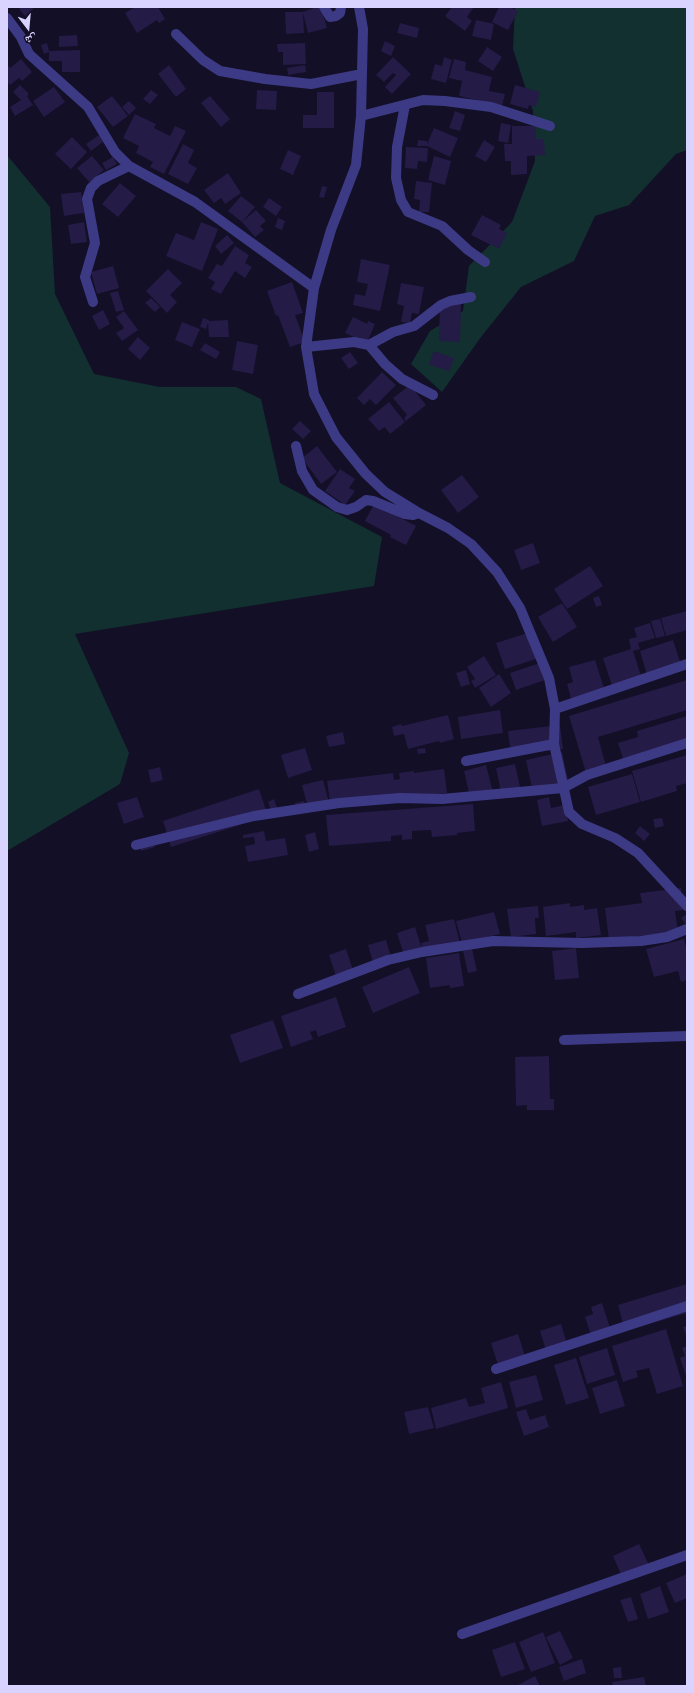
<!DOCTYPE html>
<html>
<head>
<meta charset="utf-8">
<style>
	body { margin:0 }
	#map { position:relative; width:694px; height:1693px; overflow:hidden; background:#130f26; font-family:"Noto Sans","Noto Naskh Arabic",sans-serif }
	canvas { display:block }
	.frame { position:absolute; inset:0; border:8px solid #d9d4ff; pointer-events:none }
	.north { position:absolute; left:8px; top:8px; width:40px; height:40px; -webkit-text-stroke:3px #130f26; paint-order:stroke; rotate:164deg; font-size:11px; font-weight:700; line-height:16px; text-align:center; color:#d9d4ff }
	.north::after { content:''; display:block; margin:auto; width:14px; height:18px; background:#d9d4ff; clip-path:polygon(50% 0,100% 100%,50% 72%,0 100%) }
</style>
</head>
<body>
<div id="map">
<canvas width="694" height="1693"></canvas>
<div class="frame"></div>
<div class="north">ش</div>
</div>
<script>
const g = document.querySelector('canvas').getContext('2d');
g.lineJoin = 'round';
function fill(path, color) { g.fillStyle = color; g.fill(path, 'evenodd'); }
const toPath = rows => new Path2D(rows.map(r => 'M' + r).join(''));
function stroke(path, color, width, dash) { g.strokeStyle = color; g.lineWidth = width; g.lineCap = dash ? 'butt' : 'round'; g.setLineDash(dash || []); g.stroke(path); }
fill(toPath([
	[515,7,687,7,687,150,676,154,629,205,595,216,574,261,521,287,481,337,442,392,411,364,430,331,463,311,469,266,512,222,535,161,533,111,513,49],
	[7,155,50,207,55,294,94,374,160,387,236,387,261,399,280,483,382,537,374,586,75,634,129,753,120,784,7,851]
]), '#12302f');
fill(toPath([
	[21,7,35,7,25,16,19,9],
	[135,7,158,7,165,19,159,23,157,20,137,33,125,13],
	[316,7,321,7,327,28,308,33,303,13,304,33,286,34,285,12,303,12],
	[452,7,474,7,467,17,472,21,465,31,445,16],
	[499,7,510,7,518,11,508,30,492,22],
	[476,20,494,24,491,40,472,36],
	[400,23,419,28,417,38,397,33],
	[77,35,78,46,59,47,59,36],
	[385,41,395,46,391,56,381,51],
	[47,43,49,51,80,50,80,72,62,72,62,61,49,61,49,52,44,54,41,45],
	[305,43,306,64,283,65,283,52,278,52,277,44],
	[487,47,502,57,493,71,478,61],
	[393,57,411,74,392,94,385,87,396,75,393,73,384,82,376,75],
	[444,57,452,60,446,83,431,79,435,64,442,66],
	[21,59,32,72,22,81,19,78,10,85,7,82,7,64,10,68],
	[454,59,466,62,465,70,492,77,489,91,505,94,502,106,459,96,462,81,449,78],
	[169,65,186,89,176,97,158,74],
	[305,65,306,72,288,75,287,68],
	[20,85,29,94,27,96,33,105,15,116,10,107,21,100,13,92],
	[515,85,540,92,536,107,529,105,528,109,510,104],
	[54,87,65,102,44,117,33,101],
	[151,90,158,95,150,104,143,99],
	[257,90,277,91,276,110,256,109],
	[317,92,334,92,334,128,303,128,303,115,317,115],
	[112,96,128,116,113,127,97,107],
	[210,96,230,119,221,127,201,103],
	[129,101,136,108,129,115,122,107],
	[455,111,465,115,460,131,449,128],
	[135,114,156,124,154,128,170,136,175,126,186,131,164,174,150,167,153,162,136,153,139,146,123,138],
	[501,123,511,125,508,143,498,141],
	[512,126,536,126,536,139,544,139,545,155,527,156,527,174,511,175,511,161,505,161,504,144,512,144],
	[434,128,458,138,450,157,427,146,417,146,418,140,427,141,427,144],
	[99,135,103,142,91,151,86,144],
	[72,137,87,152,71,169,55,154],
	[484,140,495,147,486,162,475,156],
	[183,144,194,150,188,163,197,168,188,184,168,174],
	[406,147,428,148,427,162,418,161,417,169,405,168],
	[288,150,301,156,293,175,280,169],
	[92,156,104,170,89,182,77,168],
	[434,156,451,161,445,185,428,180],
	[113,157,117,164,106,170,102,163],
	[228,173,241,193,225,204,221,198,214,203,204,190],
	[416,181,432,183,429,212,419,212,420,200,414,199],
	[120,183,136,196,118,217,102,204],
	[322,186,327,187,324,198,319,197],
	[81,192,84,213,64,216,61,194],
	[241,196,255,207,242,222,256,210,266,221,260,226,264,230,255,237,242,222,228,211],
	[269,198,282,207,276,216,263,207],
	[482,215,501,225,499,229,507,233,499,249,471,235],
	[278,218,285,221,282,230,275,227],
	[84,222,87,242,71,244,68,225],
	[201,222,218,229,202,271,166,256,176,233,194,240],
	[227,235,234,243,221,254,215,246],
	[235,246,249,255,245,263,252,267,245,278,235,271,221,294,211,289,215,282,208,278,217,264,222,266],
	[361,259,390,265,380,311,353,305,355,294,365,296,368,284,357,282],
	[113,266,119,288,97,294,91,272],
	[168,269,182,283,170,295,177,302,167,313,146,291],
	[292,282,303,313,295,315,305,342,290,347,278,315,276,316,267,291],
	[401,283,424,287,419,314,412,313,410,323,401,322,404,306,397,304],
	[118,291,124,310,116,312,110,293],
	[151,298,160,307,155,312,145,303],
	[440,303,461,303,460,342,439,341],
	[103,310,110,324,99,330,92,316],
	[124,311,138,330,122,341,116,333,124,328,116,317],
	[353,317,367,324,368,321,375,324,367,343,345,333],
	[203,318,209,320,209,321,228,320,229,337,209,337,208,323,206,329,200,327],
	[182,322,200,329,192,347,175,340],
	[138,337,150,348,140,360,128,349],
	[237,341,258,345,253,374,232,370],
	[205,343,220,352,216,359,200,350],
	[434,351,454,358,449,371,429,365],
	[350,352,358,363,349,369,341,358],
	[382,372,396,385,376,405,370,399,364,405,357,398],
	[410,385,426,405,406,421,404,418,407,415,393,398],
	[389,402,405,422,390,434,385,427,379,431,368,419],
	[300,421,311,431,303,439,292,429],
	[317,446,337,472,321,484,302,458],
	[340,469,355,479,349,488,355,491,345,505,325,491],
	[462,475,479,497,458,513,441,490],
	[374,504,416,526,406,545,390,537,391,535,365,521],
	[533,543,540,563,521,570,514,550],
	[590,566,603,586,567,609,554,589],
	[599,596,602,605,596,607,593,598],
	[562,603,577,627,553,642,538,617],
	[687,611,687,630,666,636,661,618],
	[660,619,665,636,656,638,651,621],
	[650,623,655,638,638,643,640,649,633,651,643,682,614,692,603,658,631,649,629,639,637,637,634,628],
	[531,632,539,658,505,669,496,643],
	[673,640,682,668,648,679,640,651],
	[484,656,496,675,475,688,471,681,475,679,467,667],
	[595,660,604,688,572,702,567,684,573,682,569,667],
	[543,662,548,679,516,690,510,673],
	[466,670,470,684,461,687,456,673],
	[499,674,511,693,491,707,479,688],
	[687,680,687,710,598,737,607,770,587,776,569,716],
	[500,710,503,733,461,739,458,717],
	[448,715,454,739,440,743,439,741,408,749,404,734,394,736,392,727,401,724,402,726],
	[687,716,687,747,625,765,618,743,638,737,637,731],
	[560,725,563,749,511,755,508,731],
	[343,732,345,744,329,747,326,736],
	[305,748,312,770,288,778,281,755],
	[425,748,426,753,418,754,417,749],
	[562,752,569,785,533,793,526,760],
	[687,755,687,783,676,786,677,791,641,802,632,771],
	[515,764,520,787,501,792,496,768],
	[486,765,493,792,470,797,464,771],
	[160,767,163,780,151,783,148,770],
	[444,769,447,793,331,809,327,781,393,773,394,780,400,779,399,773,414,771,414,773],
	[632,774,640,802,596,815,588,787],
	[323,780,330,806,309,811,302,785],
	[259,789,268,816,171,847,163,821],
	[137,797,144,817,124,824,117,803],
	[549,797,551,808,565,805,568,821,542,826,537,800],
	[274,799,279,814,273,816,268,802],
	[304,801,307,811,298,814,295,803],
	[473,804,475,831,457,833,457,835,432,837,431,830,412,831,412,839,402,840,402,835,391,836,391,841,329,846,326,815],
	[662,818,664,826,655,828,653,819],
	[640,826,650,834,644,841,635,833],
	[264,831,266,841,285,838,288,855,248,862,245,846,255,844,254,837,243,838,243,835],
	[315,832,319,849,309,852,305,835],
	[153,841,155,847,141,851,140,845],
	[681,888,683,910,675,911,678,931,609,940,605,908,642,903,640,893],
	[570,903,570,907,584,905,584,910,597,908,601,935,576,938,576,932,546,936,543,907],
	[538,906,539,918,535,918,536,934,511,937,507,909],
	[494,912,500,934,462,943,456,921],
	[687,914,687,926,681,918],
	[454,919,460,943,423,952,421,943,429,941,425,925],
	[415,927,422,949,404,955,397,933],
	[684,939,687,951,687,980,681,982,678,971,654,977,646,949],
	[386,940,392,960,374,966,368,945],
	[576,948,579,978,555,980,552,951],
	[346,949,355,976,338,982,329,955],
	[472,949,477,971,468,973,463,951],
	[459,953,464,986,450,988,450,985,430,988,426,958],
	[409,967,420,993,373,1013,362,987],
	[336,997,346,1027,318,1037,316,1030,310,1032,313,1039,291,1047,281,1016],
	[273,1020,283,1048,240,1063,230,1035],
	[549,1056,550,1099,554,1099,554,1110,527,1110,527,1105,516,1106,515,1057],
	[687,1284,687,1313,625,1331,618,1305],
	[602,1303,612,1334,593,1341,585,1317,593,1314,591,1307],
	[561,1324,569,1350,548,1357,540,1331],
	[687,1326,687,1338,683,1327],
	[666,1329,683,1386,657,1394,649,1368,636,1371,638,1377,623,1382,612,1346],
	[518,1334,527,1362,500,1371,491,1343],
	[687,1346,687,1379,680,1358,685,1356,682,1348],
	[607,1348,615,1375,587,1384,579,1357],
	[576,1358,589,1398,566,1405,554,1365],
	[536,1375,543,1400,516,1408,509,1382],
	[617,1380,625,1406,600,1414,592,1388],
	[501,1382,508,1408,436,1429,431,1408,466,1398,469,1407,485,1403,481,1388],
	[428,1407,434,1428,409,1434,404,1412],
	[526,1409,530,1420,545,1415,549,1427,524,1436,516,1412],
	[639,1544,650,1567,623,1579,613,1556],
	[687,1574,687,1598,675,1603,666,1583],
	[660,1586,669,1612,648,1619,640,1594],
	[631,1597,638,1619,628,1622,620,1600],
	[560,1631,573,1658,560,1665,546,1637],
	[543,1632,555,1663,531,1672,519,1642],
	[515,1642,525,1669,501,1677,492,1650],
	[582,1659,586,1673,564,1681,559,1667],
	[621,1667,622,1678,614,1678,613,1668],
	[535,1676,540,1686,516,1686],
	[644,1677,646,1686,613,1686,612,1682]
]), '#241b47');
stroke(toPath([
	[324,7,330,17,336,16,340,13,341,7],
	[359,7,363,29,361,116,356,165,331,230,314,288,306,347,314,394,336,437,365,473,385,492,419,513,448,528,471,544,497,572,520,608,549,678,555,709,554,744,569,812,582,824,615,838,638,853,687,906],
	[7,18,21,37,29,54,88,107,115,152,129,166,195,202,314,288],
	[176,34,203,60,220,71,265,79,311,84,362,74],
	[405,105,397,147,396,178,401,200,408,212,442,226,468,250,485,262],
	[361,116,423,100,445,101,491,107,550,126],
	[93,302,85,277,95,243,87,199,91,188,98,181,129,166],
	[369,345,393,332,414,326,441,305,450,301,471,297],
	[306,347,354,342,369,345,385,364,402,379,433,395],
	[296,446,302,471,313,490,337,507,347,510,356,507,366,500,373,501,405,514,413,515,419,513],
	[555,709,687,664],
	[466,761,554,744],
	[136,845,254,816,339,803,400,798,442,799,563,788,587,775,687,743],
	[298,994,388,960,422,952,493,941,582,943,641,941,667,937,687,929],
	[564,1040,687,1036],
	[496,1369,687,1306],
	[462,1634,687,1555]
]), '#3d3a85', 10);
</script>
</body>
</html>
